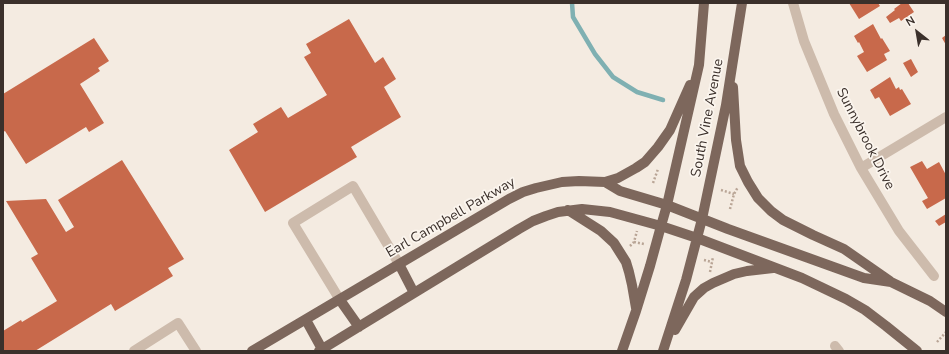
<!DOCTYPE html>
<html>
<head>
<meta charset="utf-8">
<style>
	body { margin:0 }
	#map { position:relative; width:949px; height:354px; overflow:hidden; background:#f4ebe1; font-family:"Nunito Sans",sans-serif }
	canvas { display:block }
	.frame { position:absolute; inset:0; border:4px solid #3b302b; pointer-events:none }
	.north { position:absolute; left:897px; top:12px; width:40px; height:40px; -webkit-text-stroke:3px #fbf5ee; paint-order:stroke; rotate:329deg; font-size:11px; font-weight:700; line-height:16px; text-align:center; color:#3b302b }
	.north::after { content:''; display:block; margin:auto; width:14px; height:18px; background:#3b302b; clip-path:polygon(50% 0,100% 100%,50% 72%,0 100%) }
</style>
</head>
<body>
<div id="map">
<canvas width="949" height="354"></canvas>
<div class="frame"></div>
<div class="north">N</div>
</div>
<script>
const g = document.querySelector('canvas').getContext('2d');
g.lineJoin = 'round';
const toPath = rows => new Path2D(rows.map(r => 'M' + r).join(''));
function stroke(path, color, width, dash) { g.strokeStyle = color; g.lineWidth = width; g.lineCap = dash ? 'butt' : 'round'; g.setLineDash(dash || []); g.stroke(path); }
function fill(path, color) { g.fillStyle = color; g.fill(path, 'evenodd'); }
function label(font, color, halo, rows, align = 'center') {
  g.font = font + ' "Nunito Sans",sans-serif'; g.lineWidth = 3.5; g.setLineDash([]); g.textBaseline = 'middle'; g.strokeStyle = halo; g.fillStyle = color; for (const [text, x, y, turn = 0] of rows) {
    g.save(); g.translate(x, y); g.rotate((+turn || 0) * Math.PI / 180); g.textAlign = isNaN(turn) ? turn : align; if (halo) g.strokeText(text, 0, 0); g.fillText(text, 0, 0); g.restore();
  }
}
stroke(toPath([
	[572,3,573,17,595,54,613,77,637,92,663,100]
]), '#7fb0b2', 4.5);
fill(toPath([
	[849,3,878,3,880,6,859,19],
	[902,3,908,3,914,12,901,21,899,18,890,23,886,17,895,10,894,9],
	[349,19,375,63,383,57,396,79,384,87,401,117,351,147,357,157,265,212,229,150,258,132,253,124,281,107,288,118,327,95,304,57,311,53,306,44],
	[873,24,881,39,882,38,890,51,884,54,887,60,867,72,857,56,864,52,859,42,858,43,854,36],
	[946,35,946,45,942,38],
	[94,38,109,61,98,68,100,71,80,84,104,123,89,132,86,127,26,164,5,131,3,132,3,94],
	[911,59,918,72,911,77,903,63],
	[890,77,896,89,899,87,900,90,902,89,911,104,890,116,879,97,875,99,870,90],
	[122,160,184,259,168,268,173,276,115,311,111,304,35,351,3,351,3,331,21,320,22,322,57,301,31,258,38,254,6,201,46,199,66,232,74,227,58,200],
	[922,161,927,169,939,162,946,175,946,198,927,209,922,201,928,198,910,167],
	[946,214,946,222,939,226,935,221]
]), '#c8694b');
stroke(toPath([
	[653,183,658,169],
	[721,190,734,194],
	[730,209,734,194,738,187],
	[634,242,644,244],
	[630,246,634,242,637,231],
	[704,260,712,262],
	[710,272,713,257],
	[937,342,946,332]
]), '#b9a596', 2.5, [2, 2]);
stroke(toPath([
	[793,3,804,41,834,114,861,168,899,231,934,276],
	[861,168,946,117],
	[340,300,293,223,353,186,399,264],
	[835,346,839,351],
	[134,351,178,323,196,351]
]), '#cdbbac', 10);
stroke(toPath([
	[733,87,736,140,740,166,748,182,758,198,771,211,783,220,813,235,844,249,890,281],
	[605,182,618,178,636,168,645,162,658,147,670,130,690,85],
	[568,210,601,231,614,243,626,262,629,272,632,285,636,308],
	[399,264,414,293],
	[340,300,359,327],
	[306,320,322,349],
	[675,330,694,297,704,288,713,283,734,274,747,271,773,268],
	[252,351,509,199,523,192,536,188,562,182,579,181,605,182,620,191,667,205,728,229,864,278,891,282,930,301,946,312],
	[319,351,519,229,533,221,546,216,558,212,582,209,610,212,661,226,697,238,802,278,846,299,865,310,886,326,917,351],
	[622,351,636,311,650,266,661,226,667,205,699,65,704,3],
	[663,351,686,280,702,219,726,105,742,3]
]), '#7d675c', 10);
label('14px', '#3b302b', '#fbf5ee', [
	["South Vine Avenue",708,118,-79],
	["Sunnybrook Drive",865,139,63],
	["Earl Campbell Parkway",451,218,-30]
]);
</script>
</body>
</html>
